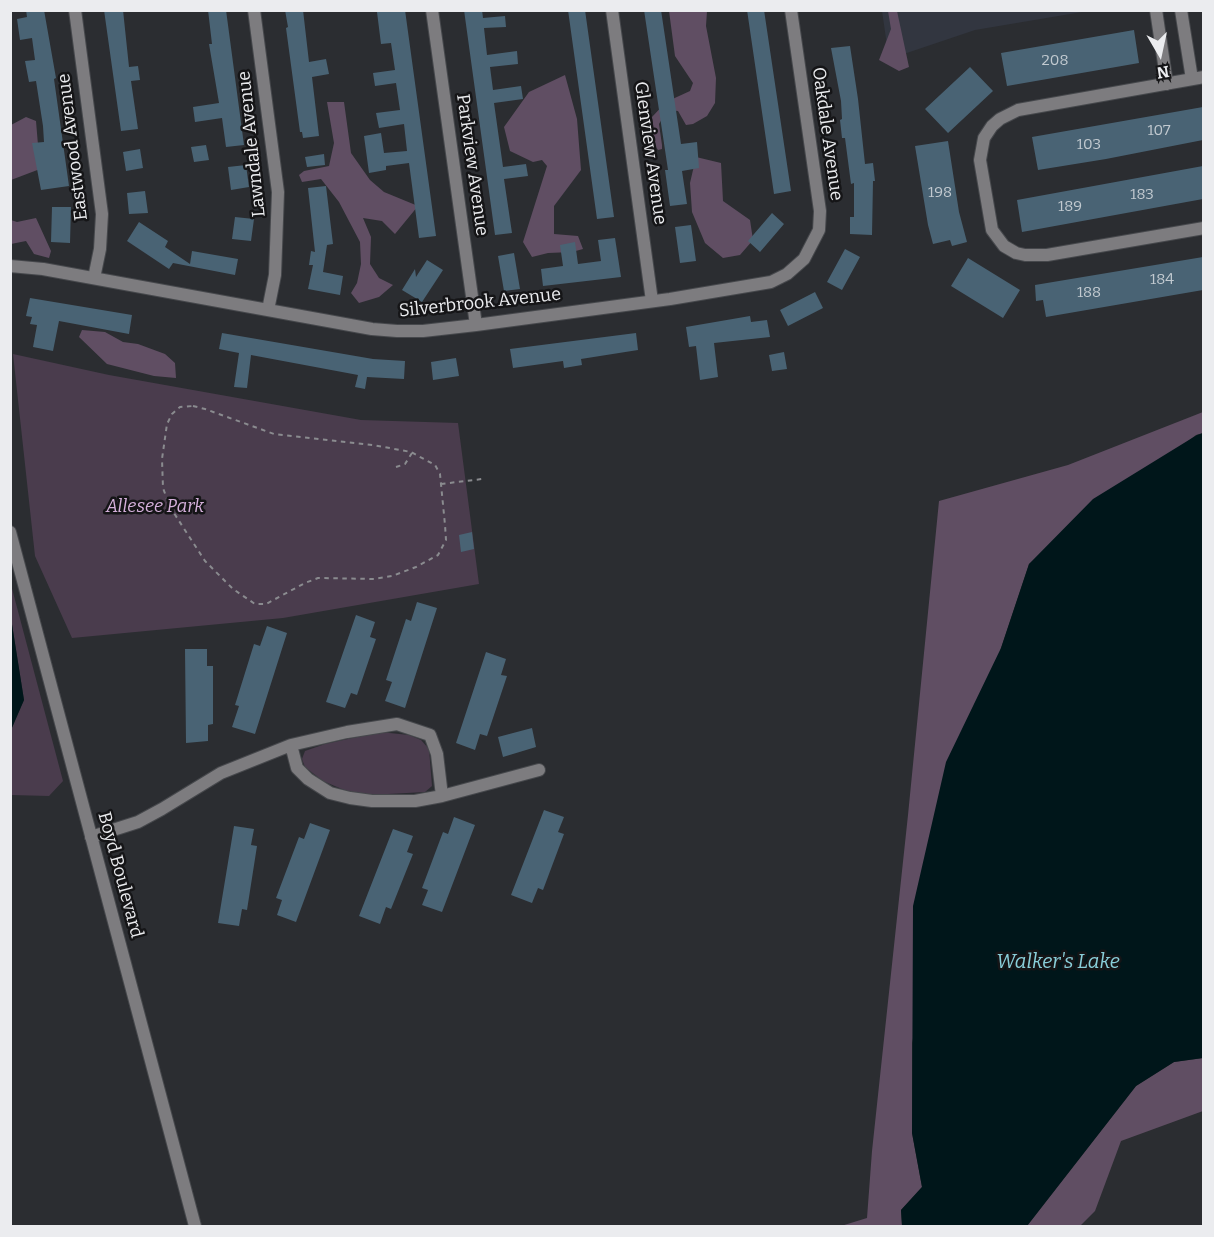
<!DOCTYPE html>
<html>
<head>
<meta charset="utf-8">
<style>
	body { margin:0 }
	#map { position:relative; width:1214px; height:1237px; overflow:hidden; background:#2b2d31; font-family:Bitter,serif }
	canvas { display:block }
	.frame { position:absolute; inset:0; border:12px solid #ebecef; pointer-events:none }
	.north { position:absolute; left:1130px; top:24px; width:60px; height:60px; -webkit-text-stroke:4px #151517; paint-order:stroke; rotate:171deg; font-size:16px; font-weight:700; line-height:24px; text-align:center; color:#ebecef }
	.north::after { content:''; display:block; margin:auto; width:21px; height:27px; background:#ebecef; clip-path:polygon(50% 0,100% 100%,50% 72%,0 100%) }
</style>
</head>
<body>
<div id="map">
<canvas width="1214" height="1237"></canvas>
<div class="frame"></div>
<div class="north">N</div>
</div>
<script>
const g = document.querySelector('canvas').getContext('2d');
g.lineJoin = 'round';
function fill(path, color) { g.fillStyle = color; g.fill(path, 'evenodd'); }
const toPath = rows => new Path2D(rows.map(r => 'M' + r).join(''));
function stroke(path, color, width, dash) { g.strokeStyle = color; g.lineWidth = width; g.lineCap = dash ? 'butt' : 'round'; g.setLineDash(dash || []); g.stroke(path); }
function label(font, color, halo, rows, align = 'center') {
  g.font = font + ' Bitter,serif'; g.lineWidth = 5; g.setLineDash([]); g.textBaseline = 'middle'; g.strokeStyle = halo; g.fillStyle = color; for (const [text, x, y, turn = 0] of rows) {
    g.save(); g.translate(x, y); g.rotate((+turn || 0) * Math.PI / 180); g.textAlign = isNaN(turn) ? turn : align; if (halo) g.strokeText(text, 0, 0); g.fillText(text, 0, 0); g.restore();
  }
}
fill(toPath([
	[882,11,1088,11,975,30,889,59]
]), '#323640');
fill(toPath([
	[13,354,109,375,361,420,458,423,479,584,283,618,72,638,35,556],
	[10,581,63,781,49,796,11,795,11,730,24,700,11,618],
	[380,732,409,735,421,740,429,749,432,786,425,792,370,795,349,792,323,781,305,767,302,759,305,751,325,744]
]), '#4a3c4d');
fill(toPath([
	[669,11,707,11,706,26,716,78,715,103,707,116,693,124,686,125,678,111,667,110,659,124,662,145,662,149,658,150,654,144,652,117,666,102,690,91,693,83,675,56],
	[888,11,897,11,909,67,899,71,879,60,891,29],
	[565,75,577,119,581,170,554,206,554,234,578,236,583,249,572,252,548,253,532,257,523,242,547,166,542,160,533,162,510,151,504,127,529,92],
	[327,102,344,102,351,153,370,180,384,192,418,206,395,234,382,221,363,218,371,237,370,264,379,278,393,285,379,297,359,303,351,293,357,283,361,264,360,242,339,202,321,179,302,182,299,175,304,171,329,166,334,143],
	[26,117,36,121,40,169,11,180,11,125],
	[696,157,721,163,723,201,750,220,753,240,740,255,723,258,705,243,692,212,690,183],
	[36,218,51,251,49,258,34,254,26,241,11,244,11,220,17,222],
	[82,330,105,332,123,342,138,344,165,354,175,363,176,378,154,376,107,364,79,337],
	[1203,412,1203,433,1196,435,1029,564,1001,648,912,1043,912,1133,922,1187,901,1210,902,1226,841,1226,867,1218,872,1151,908,815,939,501,1068,465],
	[1203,1058,1203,1111,1121,1141,1095,1211,1080,1226,1027,1226,1136,1086,1174,1062]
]), '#604e63');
fill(toPath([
	[1203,433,1203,1058,1174,1062,1136,1086,1027,1226,902,1226,901,1210,922,1187,912,1133,913,906,946,762,1001,648,1029,564,1093,499,1197,435],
	[11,618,24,700,11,730,10,730]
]), '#00161a');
fill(toPath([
	[26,10,44,10,56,78,54,79,69,186,41,190,32,143,44,142,43,126,36,81,29,82,25,61,35,60,32,38,20,40,17,19,27,17],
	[104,10,123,10,129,67,138,66,140,80,131,81,138,129,121,131],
	[208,10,226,10,244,145,226,147,222,118,195,122,193,107,219,103,209,44,212,44],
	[285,10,303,10,309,62,326,59,329,74,312,77,319,136,303,138,302,132,300,132,286,28,288,27],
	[405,10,436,236,419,238,409,163,386,166,386,170,369,173,364,136,381,133,384,153,407,151,404,124,379,128,376,113,400,110,396,83,375,86,373,73,395,70,391,43,381,44,377,12],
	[464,10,482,10,483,18,505,16,506,27,484,28,487,55,517,51,518,64,490,67,493,90,521,86,523,99,494,103,503,167,526,164,528,176,504,179,512,233,495,235],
	[568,10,585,10,614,217,597,219],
	[644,10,661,10,681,144,697,142,699,168,682,171,687,204,670,206,665,170,668,170],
	[747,10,764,10,791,191,774,194],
	[1134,30,1139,63,1007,86,1001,53],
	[850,46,858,99,865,164,873,163,875,181,873,181,872,235,850,234,850,217,854,217,854,183,851,184,845,138,842,138,840,120,842,119,841,101,831,48],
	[970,67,993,91,948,133,925,109],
	[1203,107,1203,140,1106,159,1038,170,1032,137],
	[948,141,959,212,967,242,952,246,950,240,933,244,928,225,915,146],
	[206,145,209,160,194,162,191,147],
	[140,149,143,168,126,171,123,152],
	[324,154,325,165,307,167,305,157],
	[246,165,249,187,231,190,228,167],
	[1203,166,1203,199,1022,232,1017,200],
	[326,186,333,244,327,245,323,272,343,276,340,295,308,289,313,265,309,265,311,251,315,252,308,188],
	[145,191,148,213,129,214,127,193],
	[52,207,71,207,70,243,51,242],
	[772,213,784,224,760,252,748,241],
	[235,217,254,219,251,241,232,239],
	[139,222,168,241,165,247,190,264,192,251,238,259,235,275,173,263,169,269,127,241],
	[691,225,696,261,680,263,675,227],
	[615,238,621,277,543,286,541,269,563,266,560,245,575,242,578,264,601,261,598,240],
	[845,249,860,257,842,290,827,282],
	[514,253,520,289,504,291,498,256],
	[1203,257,1203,290,1046,317,1043,300,1036,301,1035,285],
	[968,258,1020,290,1003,318,951,286],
	[427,260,443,270,422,302,402,290,415,269,416,277],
	[815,292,823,308,788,326,780,310],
	[30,298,132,315,129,334,59,321,53,351,33,347,37,325,30,324,32,317,26,316],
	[750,316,751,322,767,320,770,337,714,343,718,377,700,380,696,346,689,347,686,327],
	[222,333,373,359,405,361,404,379,367,377,365,389,355,387,358,375,251,355,247,388,234,387,239,353,219,349],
	[636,333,638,350,581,359,582,365,564,368,563,361,513,368,510,349],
	[784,352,787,369,772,371,769,355],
	[456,358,459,376,433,380,431,362],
	[472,532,474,549,461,552,459,535],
	[417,602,437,608,405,708,385,701,392,682,386,680,406,619,411,621],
	[356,615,375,622,370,637,376,639,357,695,351,693,345,708,326,702],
	[267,626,287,633,255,734,232,727,239,706,235,705,254,644,260,646],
	[185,649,207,649,207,666,213,666,213,724,208,725,208,741,186,743],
	[486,652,506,659,501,675,507,676,487,736,480,734,475,750,456,743],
	[532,728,536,747,503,757,498,737],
	[544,810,564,817,558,832,564,834,543,890,538,888,532,903,511,895],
	[454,817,475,825,442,912,422,905,428,890,422,888,443,832,448,834],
	[310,823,330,830,296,922,277,915,282,900,276,898,299,837,304,839],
	[234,826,254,829,251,845,257,846,247,910,242,909,239,926,218,923],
	[393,829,413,836,407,852,413,854,391,909,386,907,380,924,359,916]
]), '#496374');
const minor = toPath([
	[75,10,102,214,100,249,94,278],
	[254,10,278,192,275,275,268,310],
	[432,10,476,325],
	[612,10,652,301],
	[1156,10,1167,84],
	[1181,10,1192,79],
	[1204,77,1018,110,1000,119,992,126,984,138,980,160,992,230,1004,246,1016,253,1025,255,1047,255,1204,228],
	[10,266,43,269,372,329,397,331,423,331,476,325,670,299,771,282,787,274,804,259,819,230,820,211,791,10],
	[291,745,297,768,308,779,330,793,350,798,372,801,415,801,442,796,539,770],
	[91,837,138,822,162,809,221,773,291,745,347,732,397,724,430,735,437,754,442,796]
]);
const tertiary = toPath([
	[10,532,195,1226]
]);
stroke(minor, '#46484c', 14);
stroke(tertiary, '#46484c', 14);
stroke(toPath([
	[193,406,205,409,274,434,373,445,411,452,435,465,440,474,445,525,446,540,438,555,416,567,392,576,374,579,318,578,305,583,266,604,255,604,233,589,205,561,170,507,163,488,162,459,167,424,172,414,180,407,193,406],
	[396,467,405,464,412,453],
	[441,484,482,479]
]), '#8a8b8f', 2, [4.5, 4.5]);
stroke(minor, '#7d7c7f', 12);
stroke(tertiary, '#7d7c7f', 12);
label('15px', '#c2cad0', null, [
	["208",1055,61],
	["107",1159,131],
	["103",1089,145],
	["198",940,193],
	["183",1142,195],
	["189",1070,207],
	["184",1162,280],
	["188",1089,293]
]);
label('18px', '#ebecef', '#151517', [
	["Oakdale Avenue",827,134,82],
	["Lawndale Avenue",252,144,-96],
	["Eastwood Avenue",73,147,-97],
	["Glenview Avenue",650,153,82],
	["Parkview Avenue",472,165,82],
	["Silverbrook Avenue",480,303,-6],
	["Boyd Boulevard",120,875,75]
]);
label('italic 18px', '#d5b0db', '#151517', [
	["Allesee Park",155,507]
]);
label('italic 20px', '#89cfda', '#151517', [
	["Walker's Lake",1058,962]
]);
</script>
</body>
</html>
